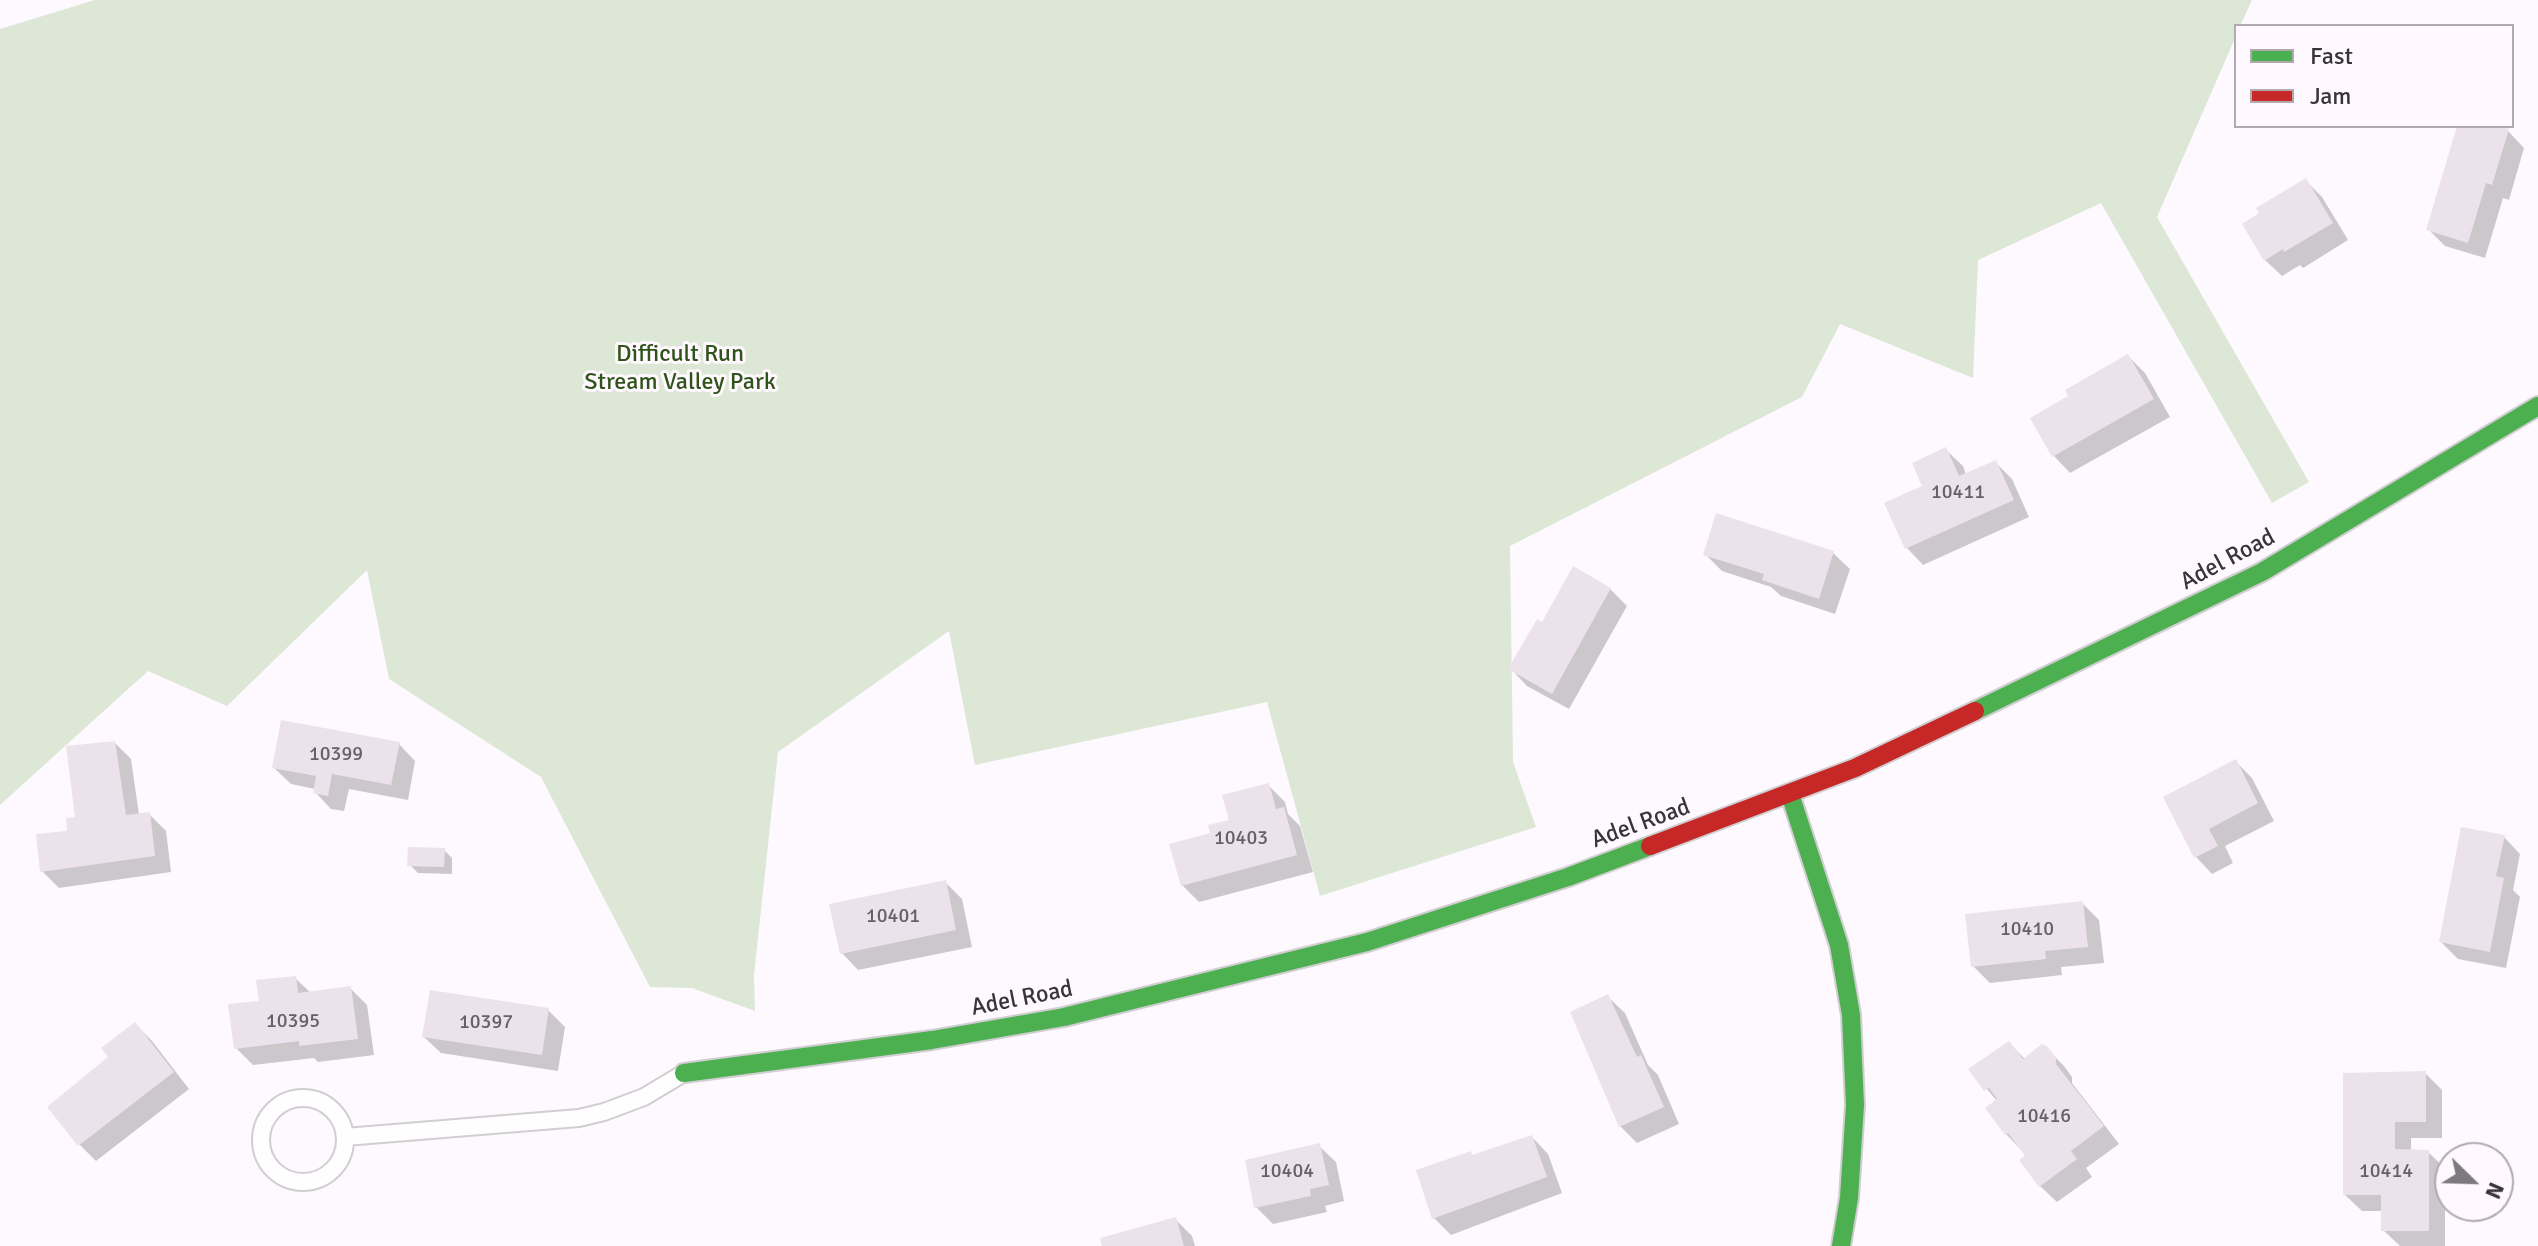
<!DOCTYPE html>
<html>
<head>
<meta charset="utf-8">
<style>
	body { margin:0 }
	#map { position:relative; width:2538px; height:1246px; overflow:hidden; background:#fef9fe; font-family:Signika,sans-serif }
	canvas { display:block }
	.legend { position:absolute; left:2234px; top:24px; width:280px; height:104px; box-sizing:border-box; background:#fff8ff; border:2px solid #afaaaf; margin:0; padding:10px 14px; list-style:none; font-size:24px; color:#383538 }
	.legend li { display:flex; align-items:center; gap:16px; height:40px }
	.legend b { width:40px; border:2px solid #afaaaf }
	.north { position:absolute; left:2434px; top:1142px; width:80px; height:80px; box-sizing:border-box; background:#fff8ff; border:2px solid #afaaaf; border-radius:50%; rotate:113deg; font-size:22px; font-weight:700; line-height:32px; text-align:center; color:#383538 }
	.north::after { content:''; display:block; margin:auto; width:28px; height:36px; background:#7d7a7d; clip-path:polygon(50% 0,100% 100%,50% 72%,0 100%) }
</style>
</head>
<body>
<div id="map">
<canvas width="2538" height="1246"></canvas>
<ul class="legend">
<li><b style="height:10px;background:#4caf50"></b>Fast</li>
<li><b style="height:10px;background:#c62828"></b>Jam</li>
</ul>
<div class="north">N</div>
</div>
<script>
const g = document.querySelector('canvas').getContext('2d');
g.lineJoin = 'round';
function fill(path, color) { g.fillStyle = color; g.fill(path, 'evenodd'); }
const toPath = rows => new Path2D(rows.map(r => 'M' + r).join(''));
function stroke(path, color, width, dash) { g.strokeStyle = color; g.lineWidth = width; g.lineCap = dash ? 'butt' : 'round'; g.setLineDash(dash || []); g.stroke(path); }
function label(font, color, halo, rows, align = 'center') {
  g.font = font + ' Signika,sans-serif'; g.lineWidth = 6; g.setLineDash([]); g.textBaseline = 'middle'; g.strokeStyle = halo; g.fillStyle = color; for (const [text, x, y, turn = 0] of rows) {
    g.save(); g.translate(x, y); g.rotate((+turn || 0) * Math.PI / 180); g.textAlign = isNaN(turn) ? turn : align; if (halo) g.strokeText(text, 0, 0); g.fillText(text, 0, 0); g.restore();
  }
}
fill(toPath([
	[95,0,2252,0,2240,26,2236,26,2236,36,2157,217,2309,482,2272,503,2101,203,1978,260,1973,378,1840,324,1802,397,1510,546,1513,762,1536,827,1320,896,1267,702,975,765,949,631,778,752,754,975,755,1011,692,988,650,987,541,777,389,679,367,570,227,706,148,671,0,805,0,29]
]), '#dce7d6');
fill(toPath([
	[2459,126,2491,126,2508,131,2524,148,2509,200,2503,198,2485,258,2445,246,2428,229],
	[2306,181,2322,197,2348,240,2303,268,2300,265,2282,276,2265,260],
	[2128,356,2145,373,2170,417,2070,473,2054,456,2071,397],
	[1946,450,1963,466,1966,475,1995,462,2012,479,2029,517,1923,565,1907,548,1886,504,1925,487],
	[1833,553,1850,569,1835,614,1781,596,1771,587,1722,571,1705,554],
	[1610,589,1627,606,1569,709,1527,686,1511,669,1543,625],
	[115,743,131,759,139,815,149,814,166,831,171,872,59,888,42,871,70,833],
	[399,744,415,761,408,800,349,789,344,811,331,809,315,792,315,789,291,784,274,768],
	[2235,761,2252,778,2274,821,2225,846,2233,863,2212,874,2196,857],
	[1268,785,1285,802,1288,814,1300,826,1313,872,1199,902,1182,885,1212,834,1232,821],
	[2504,837,2520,854,2513,890,2520,897,2506,968,2458,959,2441,942],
	[444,850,452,858,452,874,418,873,410,865],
	[945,882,962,899,972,947,858,970,842,953],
	[2082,903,2099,920,2104,963,2061,967,2062,975,1990,983,1973,966],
	[295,978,311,993,350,988,367,1005,374,1055,318,1062,314,1058,253,1065,236,1048,261,1003],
	[1608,997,1625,1013,1648,1065,1658,1075,1679,1124,1637,1143,1620,1126],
	[548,1010,565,1027,558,1071,441,1053,424,1037],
	[135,1024,152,1041,189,1089,96,1161,79,1144,111,1057],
	[2009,1043,2025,1059,2047,1049,2064,1066,2072,1077,2072,1083,2119,1144,2086,1168,2092,1177,2057,1202,2040,1186,2027,1156,2006,1134,1997,1101,1971,1070],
	[2425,1073,2442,1090,2442,1138,2411,1138,2411,1151,2428,1152,2445,1168,2445,1246,2400,1246,2383,1230,2383,1211,2362,1211,2345,1195],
	[1532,1137,1548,1154,1562,1193,1451,1235,1434,1218,1473,1157],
	[1319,1146,1336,1162,1344,1201,1325,1206,1327,1212,1273,1224,1256,1207],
	[1176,1220,1192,1236,1195,1246,1104,1246]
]), '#0003');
fill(toPath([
	[2457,126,2498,126,2509,129,2492,185,2486,183,2468,243,2426,230],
	[2306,178,2333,223,2284,252,2283,249,2264,261,2242,224,2259,213,2256,208],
	[2128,354,2154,399,2052,457,2030,418,2068,396,2065,390],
	[1946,447,1959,476,1996,460,2014,500,1905,549,1884,503,1922,486,1912,463],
	[1716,513,1834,551,1819,599,1762,580,1764,574,1703,555],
	[1573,566,1611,588,1552,694,1508,669,1537,619,1542,622],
	[281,720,400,742,391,785,332,774,328,796,313,793,316,776,272,768],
	[115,741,126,815,150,812,155,856,40,872,36,834,67,831,66,818,75,817,66,746],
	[2236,759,2258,803,2209,829,2218,846,2194,858,2163,797],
	[1269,783,1276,809,1284,807,1297,855,1181,886,1169,844,1210,833,1208,825,1229,820,1222,795],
	[2461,827,2505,835,2496,876,2504,878,2490,952,2439,942],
	[408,847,445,848,444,867,407,866],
	[946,880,956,930,840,954,829,904],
	[2083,901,2088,947,2045,951,2046,959,1971,967,1965,914],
	[296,976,298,993,351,986,358,1039,299,1046,299,1041,234,1049,228,1004,259,1001,256,980],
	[430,990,549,1008,542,1055,422,1037],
	[1608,994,1637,1057,1641,1055,1664,1107,1619,1127,1570,1012],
	[135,1022,174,1072,78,1146,47,1107,108,1057,101,1048],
	[2009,1041,2023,1059,2042,1044,2048,1047,2056,1058,2056,1064,2104,1126,2071,1151,2077,1159,2039,1187,2019,1160,2025,1156,2008,1133,2005,1135,1985,1108,1997,1099,1989,1088,1984,1091,1968,1069],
	[2426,1071,2426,1122,2395,1122,2395,1149,2429,1150,2429,1231,2381,1231,2381,1195,2343,1195,2343,1073],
	[1532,1135,1547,1177,1432,1219,1416,1170,1471,1151,1472,1155],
	[1320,1143,1329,1185,1310,1189,1311,1196,1254,1208,1245,1160],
	[1176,1217,1184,1246,1102,1246,1100,1238]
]), '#ece2ec');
const lane = toPath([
	'261 1140a42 42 0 1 1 84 0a42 42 0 1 1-84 0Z',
	[345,1137,579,1118,604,1112,644,1097,684,1073]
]);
const fast = toPath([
	[1975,711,2262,572,2538,406],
	[1790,794,1839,945,1851,1015,1855,1105,1849,1198,1841,1246],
	[684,1073,932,1040,1064,1017,1367,942,1568,877,1650,846]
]);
const jam = toPath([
	[1650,846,1855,768,1975,711]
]);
stroke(lane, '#d1ced1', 20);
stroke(fast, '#d1ced1', 22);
stroke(jam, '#d1ced1', 22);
stroke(lane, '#fffeff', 16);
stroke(fast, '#4caf50', 18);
stroke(jam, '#c62828', 18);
label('20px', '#666166', null, [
	["10411",1958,493],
	["10399",336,755],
	["10403",1241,839],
	["10401",893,917],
	["10410",2027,930],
	["10395",293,1022],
	["10397",486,1023],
	["10416",2044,1117],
	["10404",1287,1172],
	["10414",2386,1172]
]);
label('24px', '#2f541a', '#fff8ff', [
	["Difficult Run",680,355],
	["Stream Valley Park",680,383]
]);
label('24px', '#383538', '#fff8ff', [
	["Adel Road",2228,560,-28],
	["Adel Road",1641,824,-20],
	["Adel Road",1022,999,-11]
]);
</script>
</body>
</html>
